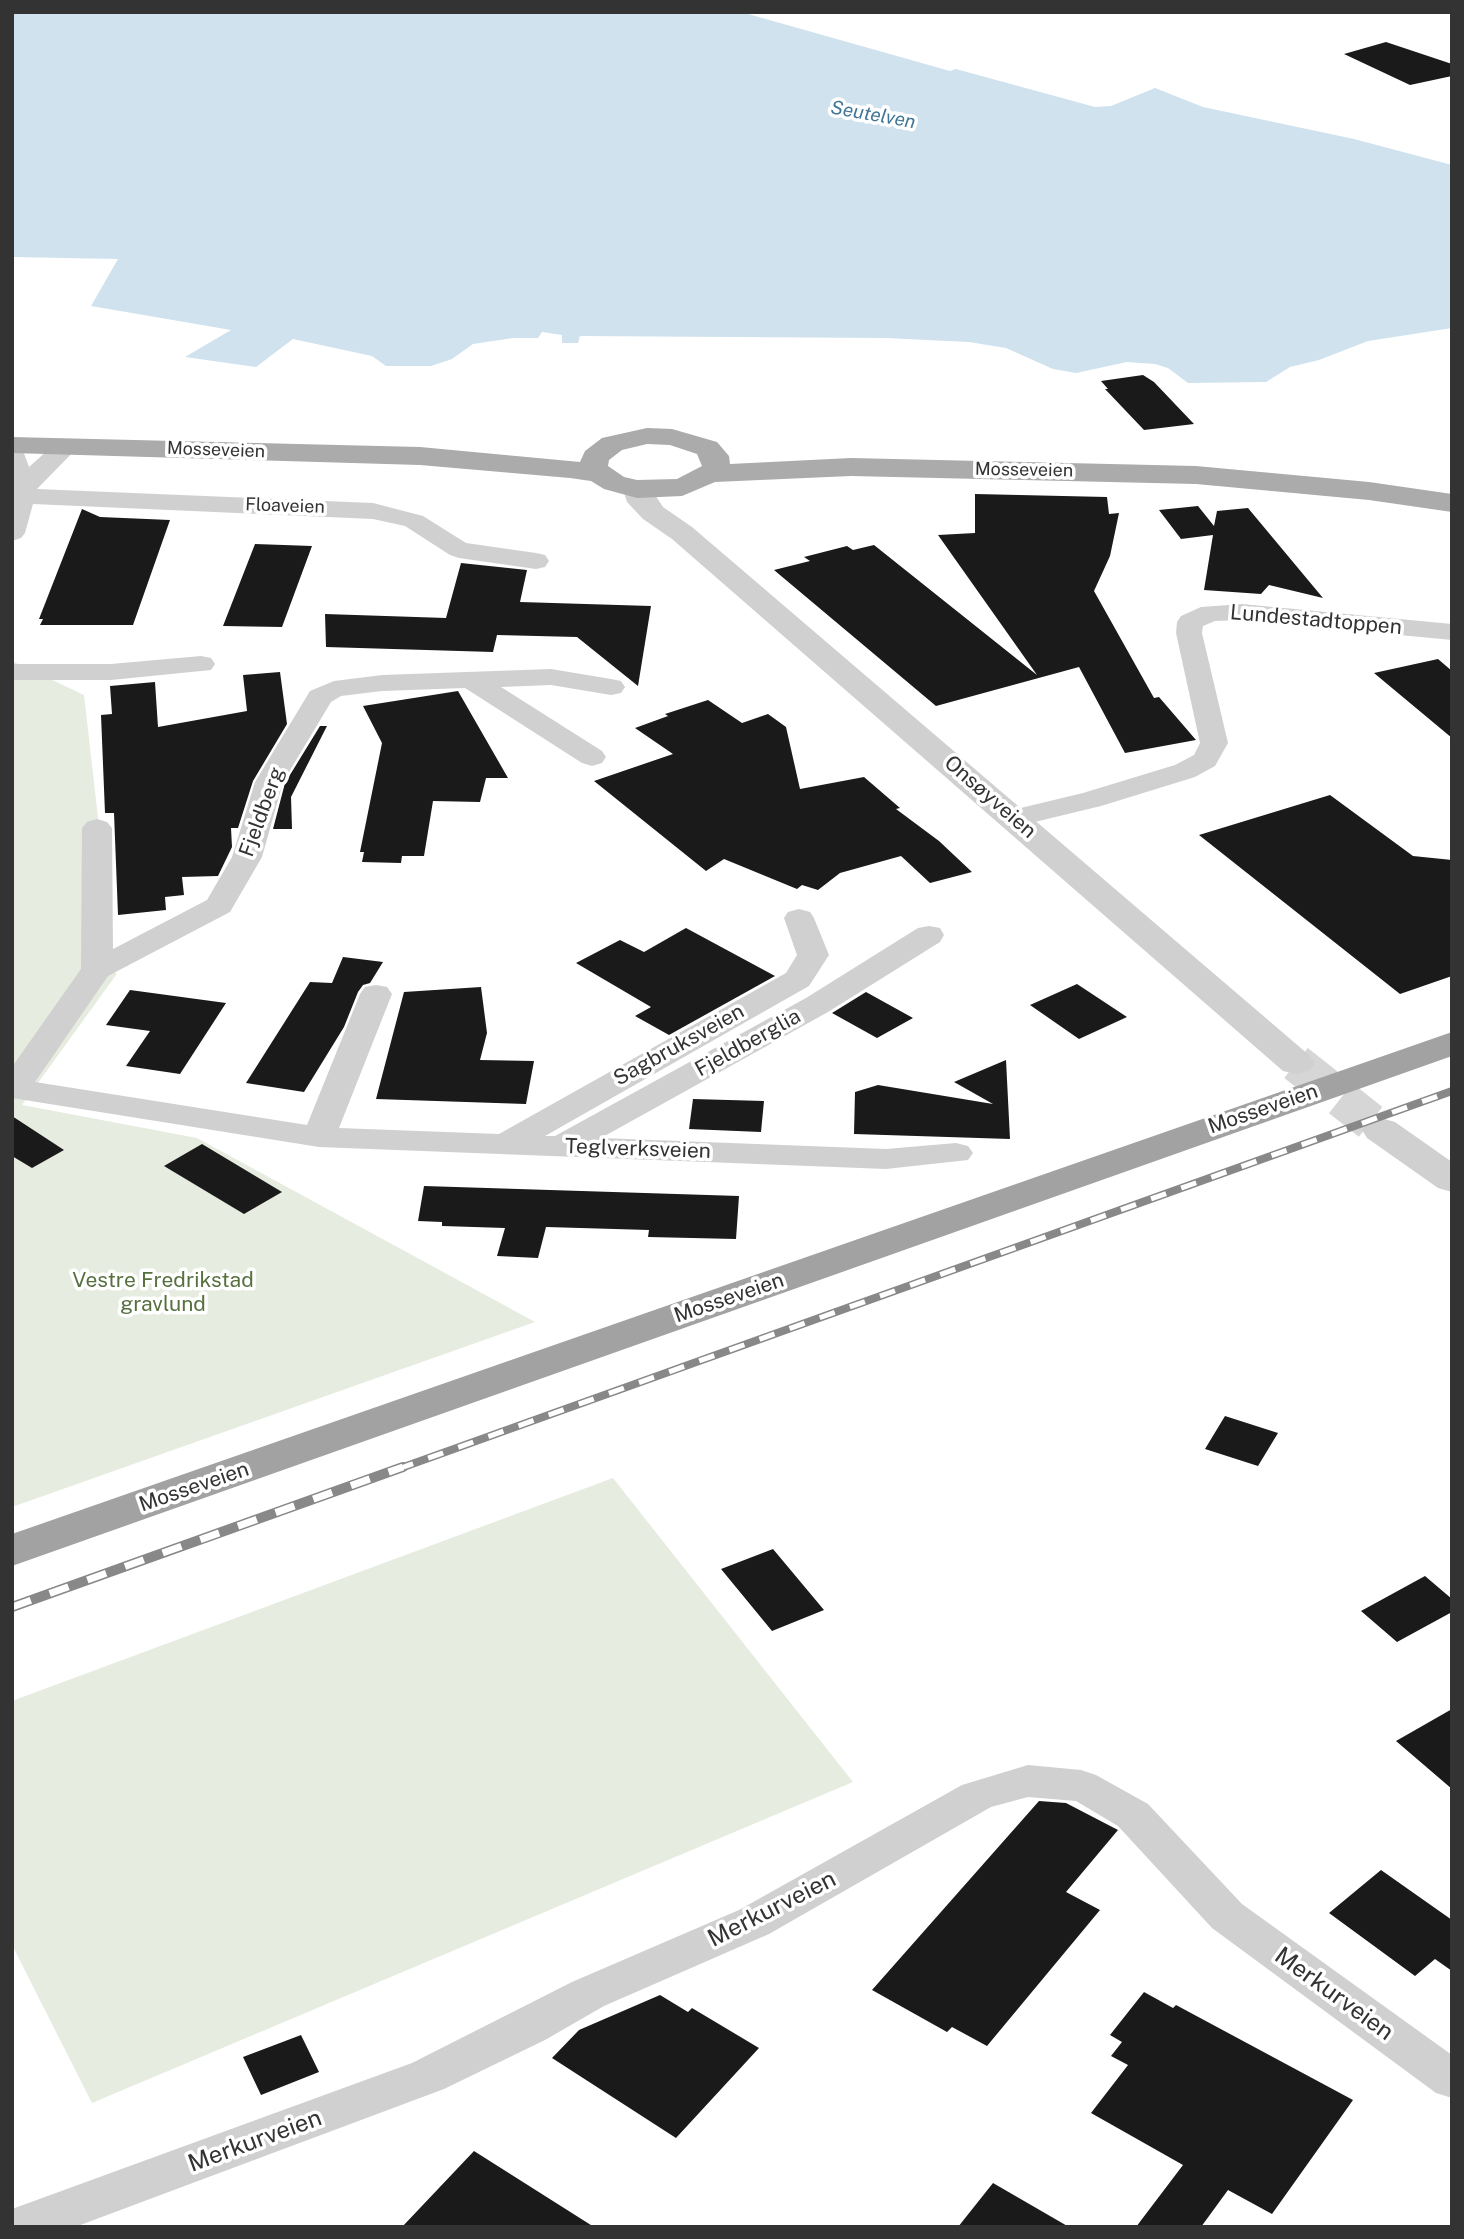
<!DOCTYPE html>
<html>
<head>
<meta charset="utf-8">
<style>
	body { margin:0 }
	#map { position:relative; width:1464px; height:2239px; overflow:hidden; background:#fff; font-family:"Public Sans",sans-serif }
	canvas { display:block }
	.frame { position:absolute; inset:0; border:14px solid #333; pointer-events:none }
</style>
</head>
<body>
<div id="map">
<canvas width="1464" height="2239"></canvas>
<div class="frame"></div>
</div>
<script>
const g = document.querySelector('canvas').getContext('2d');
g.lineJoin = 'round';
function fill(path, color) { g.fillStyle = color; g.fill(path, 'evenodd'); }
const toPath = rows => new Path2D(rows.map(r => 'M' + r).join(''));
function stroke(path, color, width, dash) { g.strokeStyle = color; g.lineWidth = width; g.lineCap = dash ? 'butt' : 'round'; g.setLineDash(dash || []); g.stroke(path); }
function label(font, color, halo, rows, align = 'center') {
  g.font = font + ' "Public Sans",sans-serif'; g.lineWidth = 7; g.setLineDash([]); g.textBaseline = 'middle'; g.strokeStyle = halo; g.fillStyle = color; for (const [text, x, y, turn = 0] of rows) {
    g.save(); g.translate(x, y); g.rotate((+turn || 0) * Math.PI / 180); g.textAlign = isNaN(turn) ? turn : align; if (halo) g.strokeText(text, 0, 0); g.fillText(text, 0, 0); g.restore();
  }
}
fill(toPath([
	[12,661,84,695,116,975,22,1105,197,1138,535,1322,12,1507],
	[613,1478,853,1782,92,2103,12,1945,12,1701]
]), '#e6ecdf');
fill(toPath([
	[12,12,741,12,950,71,956,69,1095,107,1111,106,1155,88,1203,107,1354,139,1452,165,1452,328,1368,341,1319,360,1290,367,1266,382,1188,383,1168,368,1155,364,1127,362,1076,373,1053,369,1006,348,969,342,886,338,580,336,578,343,562,343,562,335,542,332,538,338,513,338,473,344,452,359,431,366,386,366,372,356,293,339,256,367,185,357,231,330,91,306,118,259,12,257]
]), '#cfe2ee');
fill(toPath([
	[1386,42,1452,64,1452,76,1410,85,1344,54],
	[1143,375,1154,382,1194,424,1144,430,1105,389,1108,389,1101,381],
	[975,494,1107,497,1109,514,1119,513,1110,556,1094,591,1154,698,1159,697,1196,740,1125,753,1079,667,936,706,774,570,810,561,804,557,847,546,853,550,874,545,1037,675,938,535,975,533],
	[1198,506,1214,526,1217,511,1248,508,1323,598,1269,585,1261,594,1204,590,1213,535,1181,539,1159,510],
	[82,509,100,517,170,520,133,625,40,625,43,619,39,619],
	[255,544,312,546,282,627,223,626],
	[461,563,527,570,520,602,651,606,638,686,577,637,497,635,493,652,326,647,325,614,446,618],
	[1438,659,1452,671,1452,738,1374,673],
	[280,672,287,724,253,781,238,828,231,828,232,847,218,876,182,877,184,895,165,897,166,910,118,915,114,813,105,813,101,715,112,714,110,686,155,682,158,727,247,711,243,675],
	[458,691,508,778,486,778,480,802,433,801,424,856,402,856,401,863,362,862,364,852,360,852,382,743,363,706],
	[708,700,742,723,768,714,786,727,800,789,864,777,900,808,896,809,939,841,972,872,930,883,901,856,840,873,818,890,802,885,797,889,724,859,706,871,594,781,673,754,635,728,668,716,665,714],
	[320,726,327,726,291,797,292,829,273,829,285,783],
	[1330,795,1413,856,1452,860,1452,976,1400,994,1199,835],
	[686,928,775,976,669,1035,635,1016,651,1007,576,963,620,940,644,952],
	[343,957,383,962,370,983,363,985,358,992,344,1027,304,1092,246,1083,310,982,332,983],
	[1077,984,1127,1017,1079,1039,1030,1005],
	[481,987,487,1033,480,1060,534,1061,526,1104,376,1099,404,992],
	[130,990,226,1003,180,1074,126,1066,150,1031,106,1025],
	[866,992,913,1018,877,1038,832,1013],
	[1006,1060,1010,1139,854,1134,855,1092,878,1085,993,1104,954,1082],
	[693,1099,764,1101,761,1132,689,1129],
	[12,1116,64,1150,32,1168,12,1156],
	[202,1144,282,1192,244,1214,164,1166],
	[424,1186,739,1196,736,1239,648,1237,649,1230,546,1227,538,1258,497,1256,505,1228,442,1226,442,1222,418,1221],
	[1225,1416,1278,1433,1258,1466,1205,1449],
	[773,1549,824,1610,772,1631,721,1569],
	[1425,1576,1452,1599,1452,1612,1397,1642,1361,1611],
	[1452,1709,1452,1789,1396,1741],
	[1039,1801,1066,1803,1118,1830,1066,1892,1100,1910,987,2046,952,2027,947,2032,872,1990],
	[1381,1870,1452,1920,1452,1971,1435,1959,1415,1976,1329,1913],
	[1144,1992,1173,2008,1176,2005,1353,2100,1272,2214,1228,2190,1201,2227,1136,2227,1183,2165,1091,2113,1128,2065,1111,2056,1122,2042,1110,2035],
	[660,1995,688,2012,692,2008,759,2048,676,2138,552,2058,579,2030],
	[301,2035,319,2072,261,2095,243,2057],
	[474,2151,594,2227,402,2227],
	[993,2183,1069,2227,958,2227]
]), '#1a1a1a');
stroke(toPath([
	[1296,1063,1381,1130]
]), '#d6d6d6', 38, [38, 19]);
fill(toPath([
	[67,439,76,441,79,446,37,489,373,503,423,516,466,543,536,553,545,555,549,561,545,567,536,569,459,558,450,555,405,526,373,519,33,504,25,533,21,538,12,541,12,443,21,445,29,467,58,441,67,439],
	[1242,604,1452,624,1452,640,1242,620,1215,621,1203,626,1202,633,1228,743,1215,766,1195,777,1101,806,1014,827,1004,824,999,818,1004,812,1083,793,1175,765,1194,755,1200,743,1176,633,1177,622,1181,616,1201,607,1242,604],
	[201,656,211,658,215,664,211,670,111,680,12,680,12,664,111,664,201,656],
	[551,669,611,679,621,681,625,687,621,693,611,695,551,685,501,687,602,751,606,757,602,763,592,766,582,763,465,688,382,691,341,696,331,702,283,782,262,857,230,912,108,976,35,1082,307,1125,360,994,365,987,376,985,387,987,392,994,339,1128,499,1134,786,973,797,955,784,918,788,912,799,909,810,912,814,918,829,955,809,986,545,1136,555,1136,806,998,918,928,929,926,940,928,944,935,940,942,828,1012,601,1138,886,1149,956,1143,968,1146,973,1153,968,1160,886,1169,319,1147,12,1098,12,1067,81,969,82,828,87,822,97,819,107,822,112,828,113,949,207,900,232,857,255,782,310,691,334,681,382,675,551,669],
	[1028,1765,1081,1770,1096,1775,1148,1804,1242,1904,1452,2055,1452,2098,1436,2093,1212,1928,1118,1826,1076,1801,1028,1797,991,1807,769,1934,604,2006,545,2040,444,2089,75,2227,12,2227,12,2209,412,2063,572,1982,739,1910,962,1785,1028,1765]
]), '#d0d0d0');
fill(toPath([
	[637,480,647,483,663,507,692,527,1309,1055,1315,1063,1309,1071,1296,1074,1283,1071,672,539,643,519,627,502,623,489,627,483,637,480],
	[1381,1118,1395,1122,1452,1162,1452,1192,1438,1188,1367,1138,1362,1130,1367,1122,1381,1118]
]), '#d0d0d0');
fill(toPath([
	[647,428,672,429,717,442,729,456,730,464,851,458,1196,466,1369,482,1452,494,1452,512,1369,500,1196,484,851,476,715,482,682,496,637,498,604,489,591,481,570,478,420,465,12,453,12,437,420,447,580,462,585,451,602,438,647,428],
	[647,444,670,445,697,454,702,466,677,479,637,480,624,477,608,466,609,460,622,450,647,444]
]), '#ababab');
fill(toPath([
	[1452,1032,1452,1056,12,1566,12,1534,1452,1032]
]), '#a2a2a2');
const railFar1 = toPath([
	[398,1469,1452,1091]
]);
const rail = toPath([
	[12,1607,403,1467]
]);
stroke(railFar1, '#888', 8);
stroke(rail, '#888', 10);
stroke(railFar1, '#fff', 5, [16]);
stroke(rail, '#fff', 7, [20]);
label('18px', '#333', '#fff', [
	["Mosseveien",216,450,2],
	["Mosseveien",1024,470,1],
	["Floaveien",285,506,2]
]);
label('italic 19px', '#3f7597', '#fff', [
	["Seutelven",873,115,10]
]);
label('21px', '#333', '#fff', [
	["Lundestadtoppen",1316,620,5],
	["Onsøyveien",990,797,41],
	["Fjeldberg",262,812,-70],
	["Fjeldberglia",748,1043,-29],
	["Sagbruksveien",679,1045,-29],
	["Mosseveien",1263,1109,-19],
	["Teglverksveien",638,1149,2],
	["Mosseveien",729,1298,-19],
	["Mosseveien",194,1487,-19]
]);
label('21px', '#56703f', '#fff', [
	["Vestre Fredrikstad",163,1281],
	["gravlund",163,1305]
]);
label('24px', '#333', '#fff', [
	["Merkurveien",772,1909,-27],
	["Merkurveien",1334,1994,36],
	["Merkurveien",255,2141,-20]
]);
</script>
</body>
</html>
